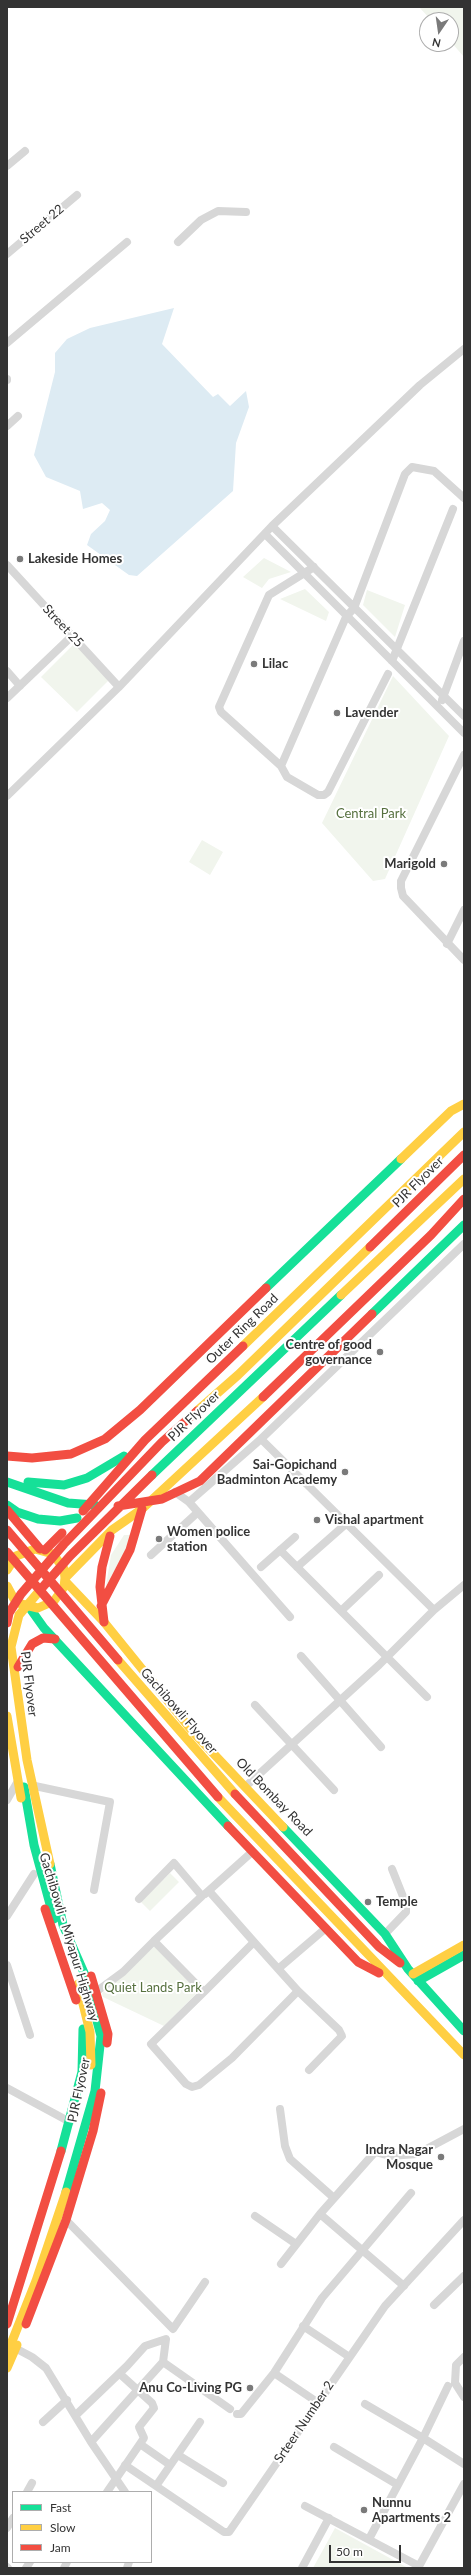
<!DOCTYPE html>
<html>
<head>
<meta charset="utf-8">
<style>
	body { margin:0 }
	#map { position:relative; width:471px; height:2575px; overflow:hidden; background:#fff; font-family:Lato,sans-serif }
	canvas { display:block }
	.frame { position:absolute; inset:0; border:8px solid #333; pointer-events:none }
	.legend { position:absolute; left:12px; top:2491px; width:140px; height:72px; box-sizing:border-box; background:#fff; border:1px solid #adadad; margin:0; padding:5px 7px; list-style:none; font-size:12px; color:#333 }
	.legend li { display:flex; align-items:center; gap:8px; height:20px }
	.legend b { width:20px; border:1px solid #adadad }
	.north { position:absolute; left:419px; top:12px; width:40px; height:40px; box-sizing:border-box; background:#fff; border:1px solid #adadad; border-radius:50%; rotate:193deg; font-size:11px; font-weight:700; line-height:16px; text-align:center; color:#333 }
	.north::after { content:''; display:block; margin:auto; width:14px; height:18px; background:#7a7a7a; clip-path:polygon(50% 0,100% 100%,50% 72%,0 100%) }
	.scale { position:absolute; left:329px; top:2545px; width:72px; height:18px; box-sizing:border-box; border:2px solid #333; border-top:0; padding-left:5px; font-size:12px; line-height:14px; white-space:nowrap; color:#333; -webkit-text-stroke:3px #fff; paint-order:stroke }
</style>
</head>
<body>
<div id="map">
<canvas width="471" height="2575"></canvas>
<div class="frame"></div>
<ul class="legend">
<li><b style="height:5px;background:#16e098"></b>Fast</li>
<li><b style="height:5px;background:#ffcf43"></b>Slow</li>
<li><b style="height:5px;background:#f24e42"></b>Jam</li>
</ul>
<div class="north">N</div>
<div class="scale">50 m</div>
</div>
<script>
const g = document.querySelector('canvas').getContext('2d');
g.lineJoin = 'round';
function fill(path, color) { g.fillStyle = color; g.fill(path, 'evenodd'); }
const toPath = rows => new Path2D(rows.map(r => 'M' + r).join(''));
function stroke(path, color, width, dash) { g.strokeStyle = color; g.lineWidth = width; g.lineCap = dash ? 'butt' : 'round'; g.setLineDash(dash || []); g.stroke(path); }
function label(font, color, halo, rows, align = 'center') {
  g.font = font + ' Lato,sans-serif'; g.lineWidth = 4; g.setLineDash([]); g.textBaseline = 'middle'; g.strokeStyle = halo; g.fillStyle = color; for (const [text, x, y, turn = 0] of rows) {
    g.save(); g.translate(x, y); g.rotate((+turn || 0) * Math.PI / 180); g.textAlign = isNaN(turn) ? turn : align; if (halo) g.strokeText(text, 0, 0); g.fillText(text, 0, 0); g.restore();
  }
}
fill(toPath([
	[419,7,464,7,464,57,451,42,451,20,431,20],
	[264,558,291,572,269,579,262,588,243,577],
	[305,589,329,612,326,621,280,599],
	[367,590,405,605,395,637,363,605],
	[75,643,109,680,77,712,41,677],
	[393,676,449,736,385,879,373,881,322,823],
	[202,840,223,852,210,875,189,862],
	[124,1535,134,1535,106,1586,111,1555],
	[170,1873,179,1882,150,1911,141,1902],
	[155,1946,198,1992,164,2026,103,1997,102,1993],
	[335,2528,408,2568,313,2568]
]), '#f1f5ed');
fill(toPath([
	[174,308,162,344,213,397,218,394,230,406,246,391,249,407,236,443,233,491,137,576,129,575,87,545,91,534,105,521,110,510,102,503,83,509,80,491,46,477,34,455,55,372,55,353,67,339,90,328]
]), '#ddebf3');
stroke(toPath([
	[7,166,25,151],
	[178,242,201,220,218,211,246,212],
	[7,254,77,195],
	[7,343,127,242],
	[7,379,7,380],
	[7,426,18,416],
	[272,526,464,716],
	[265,534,464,733],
	[7,565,119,687],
	[314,567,269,595,219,707,221,712,281,766,346,617,354,608,405,474,412,467,434,471,464,498],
	[392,661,453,509],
	[7,671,20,686],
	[7,698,72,636],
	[442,700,464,641],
	[464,755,401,881,401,888,403,896,464,960],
	[281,766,287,777,318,795,324,795,328,792,388,674],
	[7,796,119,687,272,526,420,385,464,349],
	[447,944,464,910],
	[175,1492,189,1502,261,1439],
	[189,1502,290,1617],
	[280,1550,427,1697],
	[151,1555,197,1513],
	[261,1567,295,1537],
	[297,1567,347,1523],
	[434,1610,261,1439,464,1244],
	[341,1611,379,1575],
	[301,1656,381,1747],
	[255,1705,334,1790],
	[35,1786,110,1802,94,1890],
	[246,1786,379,1665,434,1610,464,1585],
	[7,1800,18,1781],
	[209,1891,254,1942],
	[205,1894,252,1852],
	[139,1899,174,1863,202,1896,154,1941,204,1992,254,1942,298,1991,339,2030,342,2036,309,2070],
	[7,1916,34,1874],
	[385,1934,406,1912,406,1904,392,1869],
	[7,1965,30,2035],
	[278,1969,326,1928],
	[204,1992,151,2044,186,2084,192,2087,199,2085,232,2058,298,1991],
	[93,1994,123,1972,154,1941],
	[7,2088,70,2122],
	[280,2109,285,2146,290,2159,334,2198],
	[320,2214,375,2152,390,2156,417,2154,464,2129],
	[255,2216,296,2244],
	[66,2220,173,2329,205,2282],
	[281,2264,320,2214,404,2286],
	[434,2305,464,2276],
	[303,2326,348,2356],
	[15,2348,32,2357,46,2368,91,2442,125,2492],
	[464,2357,456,2365,455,2383,464,2397],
	[274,2373,317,2402],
	[448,2386,423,2438,464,2464],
	[365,2404,423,2438,369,2539],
	[237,2414,241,2414,274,2373,322,2298,411,2193],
	[76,2415,127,2366,145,2346,166,2339,163,2362,230,2409],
	[43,2422,67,2400],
	[91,2442,163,2362],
	[140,2444,170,2465],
	[334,2447,398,2485],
	[178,2455,223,2483],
	[125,2465,224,2532,229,2532,385,2306,464,2220],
	[156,2486,200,2422],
	[27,2492,32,2483],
	[107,2492,144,2438,139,2427,154,2408,152,2403,120,2374],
	[305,2506,419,2566],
	[7,2528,13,2518],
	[7,2567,8,2568],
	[26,2568,30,2562],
	[64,2568,67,2562],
	[127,2568,129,2562],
	[302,2568,329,2518],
	[418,2568,464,2484]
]), '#d7d7d7', 8);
stroke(toPath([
	[266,1288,401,1159],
	[372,1314,464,1225],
	[152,1475,341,1295],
	[7,1482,68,1503,95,1505],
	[28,1482,64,1485,87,1478,124,1456],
	[7,1505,17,1512,38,1519,60,1521,77,1518],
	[29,1607,44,1628,228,1826],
	[24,1787,34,1845,54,1919],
	[283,1827,385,1934,408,1969,464,2031],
	[50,1864,63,1925,85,1975,101,2036,95,2091,66,2192],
	[418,1981,464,1955],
	[61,2151,82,2072,83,2029]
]), '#16e098', 9);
stroke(toPath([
	[401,1159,451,1111,464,1104],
	[341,1295,464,1179],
	[243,1346,464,1132],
	[197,1411,238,1375,370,1247],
	[7,1570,16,1556,35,1549,53,1554,64,1569,65,1578,64,1587,54,1601,38,1608,21,1604,14,1599,7,1586],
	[65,1578,112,1530,142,1509,263,1397],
	[65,1581,104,1622,193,1732,283,1827],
	[41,1589,19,1615,11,1647,27,1760,50,1864],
	[118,1660,235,1794],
	[7,1716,21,1798],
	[218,1797,464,2055],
	[413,1974,464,1945],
	[78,1984,90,2032,91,2065],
	[7,2354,36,2281,66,2192],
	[7,2368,17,2345]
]), '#ffcf43', 9);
stroke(toPath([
	[370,1247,464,1155],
	[263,1397,431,1235,464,1199],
	[7,1456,32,1458,71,1454,105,1439,140,1410,266,1288],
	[118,1506,162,1499,200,1481,372,1314],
	[7,1510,40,1549],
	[83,1511,145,1440,243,1346],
	[7,1530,118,1660],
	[45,1550,62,1533],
	[7,1552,218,1797],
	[41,1589,70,1556,152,1475],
	[101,1606,130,1550,142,1509],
	[104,1622,100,1587,102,1567,110,1536],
	[7,1623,9,1613,21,1594,64,1544,162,1442,197,1411],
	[18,1667,32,1644,43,1638,55,1639],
	[235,1794,379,1947,400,1963],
	[228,1826,358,1962,379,1973],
	[45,1909,76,2000],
	[91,1976,108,2034,107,2043],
	[7,2324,61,2151],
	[26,2324,66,2220,93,2131,101,2093]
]), '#f24e42', 9);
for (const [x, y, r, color] of [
	[20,559,4,"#7a7a7a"],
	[254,664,4,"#7a7a7a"],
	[337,713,4,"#7a7a7a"],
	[444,864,4,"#7a7a7a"],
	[380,1352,4,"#7a7a7a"],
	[345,1472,4,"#7a7a7a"],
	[317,1520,4,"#7a7a7a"],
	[159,1539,4,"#7a7a7a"],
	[368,1902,4,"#7a7a7a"],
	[441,2157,4,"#7a7a7a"],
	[250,2388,4,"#7a7a7a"],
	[364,2510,4,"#7a7a7a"]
]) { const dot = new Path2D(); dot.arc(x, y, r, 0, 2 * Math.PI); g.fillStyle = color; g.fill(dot); stroke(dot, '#fff', 1.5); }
label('13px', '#333', '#fff', [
	["Street 22",42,224,-40],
	["Street 25",63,626,47],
	["PJR Flyover",418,1182,-45],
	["Outer Ring Road",242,1329,-44],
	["PJR Flyover",194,1416,-44],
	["PJR Flyover",29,1684,83],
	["Gachibowli Flyover",179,1711,49],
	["Old Bombay Road",274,1797,46],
	["Gachibowli - Miyapur Highway",69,1937,73],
	["PJR Flyover",79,2090,-78],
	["Srteer Number 2",304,2422,-56]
]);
label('bold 13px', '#333', '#fff', [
	["Lakeside Homes",28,559],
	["Lilac",262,664],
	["Lavender",345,713],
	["Marigold",436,864,"right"],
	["Centre of good",372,1345,"right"],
	["governance",372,1360,"right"],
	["Sai-Gopichand",337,1465,"right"],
	["Badminton Academy",337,1480,"right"],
	["Vishal apartment",325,1520],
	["Women police",167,1532],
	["station",167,1547],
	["Temple",376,1902],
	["Indra Nagar",433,2150,"right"],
	["Mosque",433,2165,"right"],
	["Anu Co-Living PG",242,2388,"right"],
	["Nunnu",372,2503],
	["Apartments 2",372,2518]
], 'left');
label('13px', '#56703f', '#fff', [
	["Central Park",371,814],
	["Quiet Lands Park",153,1988]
]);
</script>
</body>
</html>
